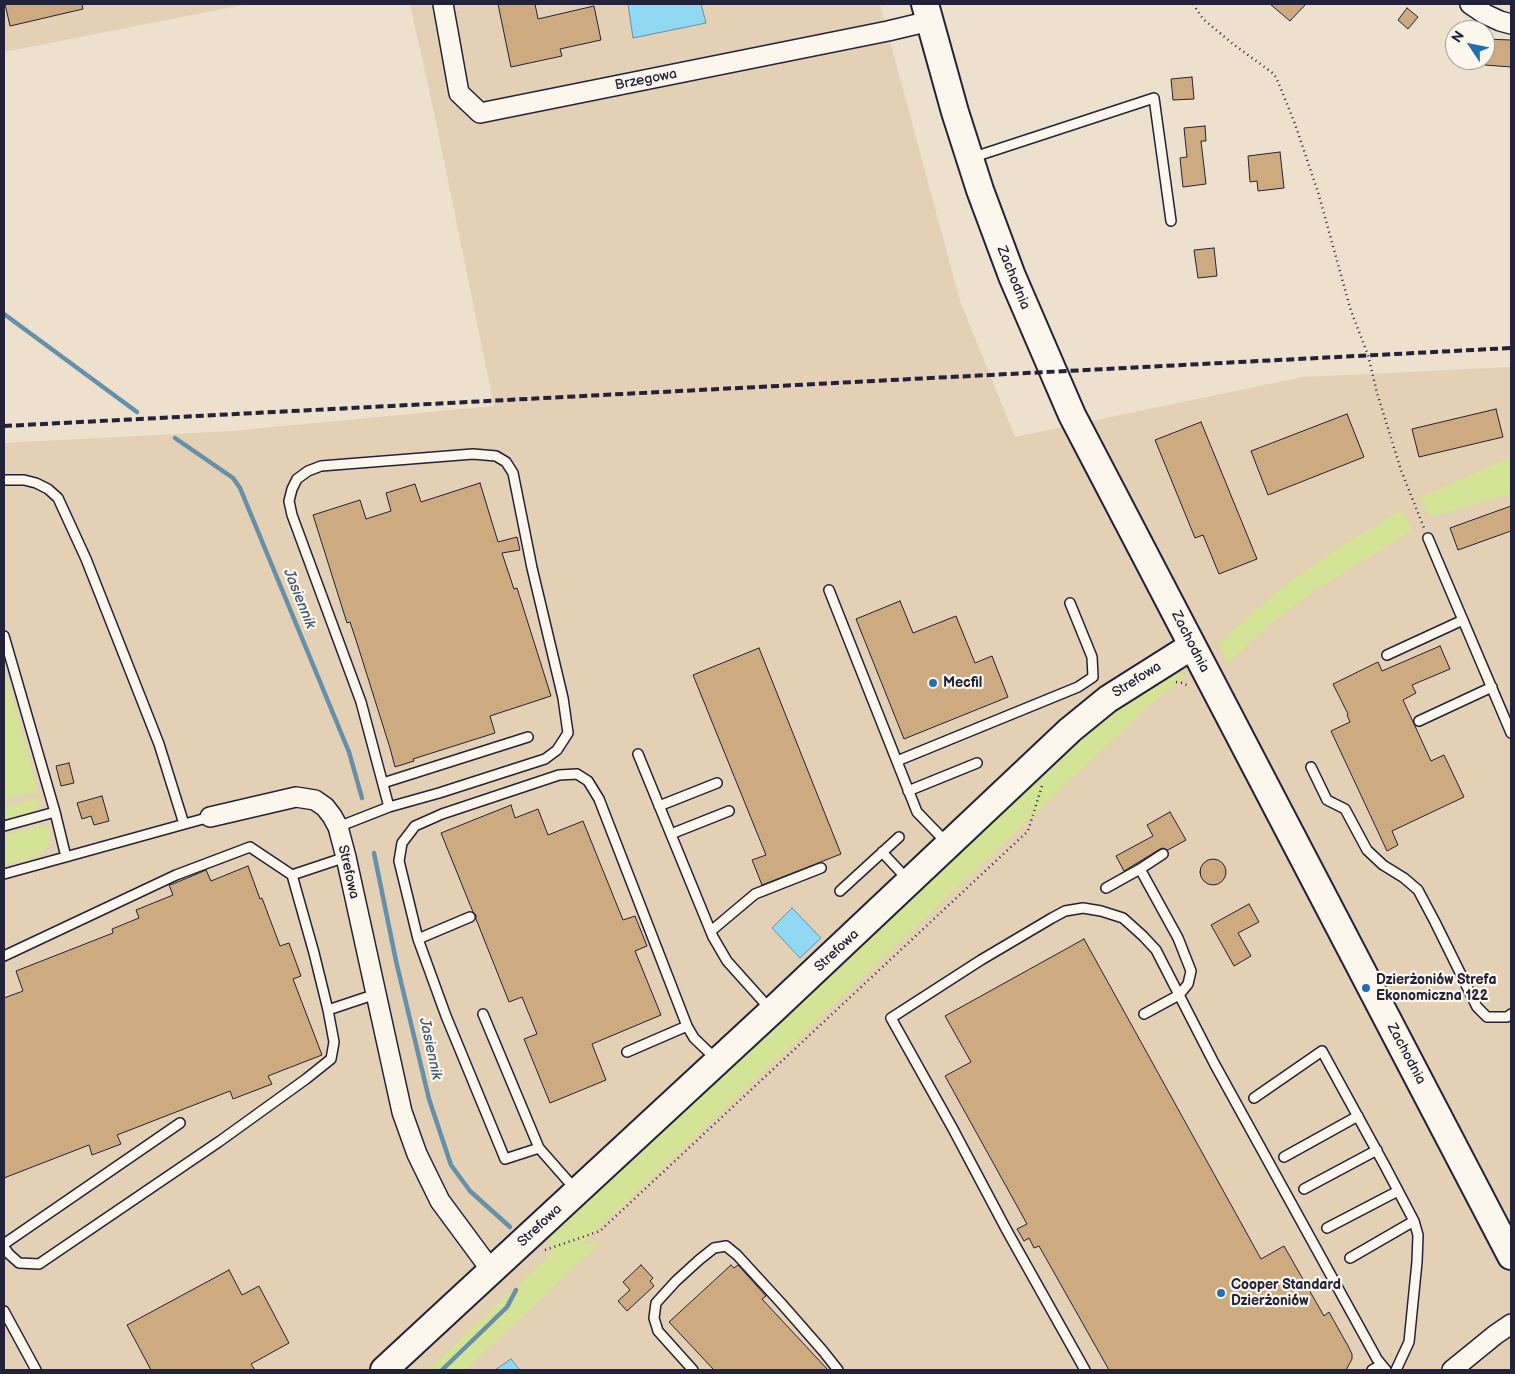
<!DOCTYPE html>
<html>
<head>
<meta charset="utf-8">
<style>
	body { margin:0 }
	#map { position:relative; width:1515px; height:1374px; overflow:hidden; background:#ede0cc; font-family:"Balsamiq Sans",sans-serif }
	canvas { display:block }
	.frame { position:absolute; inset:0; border:5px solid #22223b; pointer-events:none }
	.north { position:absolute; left:1445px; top:20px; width:50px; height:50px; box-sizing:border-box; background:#fbf7ec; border:1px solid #a4a2a5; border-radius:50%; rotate:304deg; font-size:14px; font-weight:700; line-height:20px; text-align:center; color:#22223b }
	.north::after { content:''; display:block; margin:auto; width:18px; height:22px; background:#1f6fb2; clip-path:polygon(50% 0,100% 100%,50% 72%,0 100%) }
</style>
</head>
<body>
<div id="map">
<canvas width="1515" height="1374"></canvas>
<div class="frame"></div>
<div class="north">N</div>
</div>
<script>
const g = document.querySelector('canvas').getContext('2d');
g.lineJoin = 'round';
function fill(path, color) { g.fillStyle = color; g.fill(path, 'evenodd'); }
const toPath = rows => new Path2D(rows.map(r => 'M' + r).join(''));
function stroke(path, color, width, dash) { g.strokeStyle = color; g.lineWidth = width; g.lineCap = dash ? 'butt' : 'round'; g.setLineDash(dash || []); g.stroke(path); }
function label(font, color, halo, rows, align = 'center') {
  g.font = font + ' "Balsamiq Sans",sans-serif'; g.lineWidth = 4.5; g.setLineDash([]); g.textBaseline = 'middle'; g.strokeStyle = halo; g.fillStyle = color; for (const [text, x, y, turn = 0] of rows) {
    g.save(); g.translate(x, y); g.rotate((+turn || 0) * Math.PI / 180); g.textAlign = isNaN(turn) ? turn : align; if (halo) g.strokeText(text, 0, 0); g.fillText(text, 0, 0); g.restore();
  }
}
fill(toPath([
	[4,4,248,4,4,52],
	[410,4,880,4,960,301,1015,437,1303,377,1511,367,1511,1370,4,1370,4,443,232,431,494,406,434,112]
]), '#e3d0b5');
fill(toPath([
	[1511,457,1511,494,1431,517,1418,498],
	[1403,509,1412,531,1314,591,1268,626,1227,664,1219,643,1279,590,1336,549],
	[4,666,38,791,4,800],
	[1173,673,1188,675,1152,703,580,1246,603,1241,466,1370,428,1370,552,1253,548,1234,1071,742,1140,688],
	[41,797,38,806,29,813,4,819,4,808],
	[42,825,49,828,51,834,49,843,43,853,22,861,4,865,4,835]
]), '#d4e396');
const water = toPath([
	[628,4,701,4,706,23,633,38,628,4],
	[792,908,821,938,800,958,772,928,792,908],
	[511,1359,520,1370,495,1370,511,1359]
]);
fill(water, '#91d9f3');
stroke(water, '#6590a9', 1);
stroke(toPath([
	[4,314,137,412],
	[175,438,233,478,240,488,349,752,362,798],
	[374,853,396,961,429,1099,451,1165,470,1191,510,1227],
	[442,1370,507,1307,516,1290]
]), '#6590a9', 4.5);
const building = toPath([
	[5,4,82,4,83,9,10,26,5,4],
	[498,4,535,4,538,19,594,6,601,40,560,49,562,56,511,67,498,4],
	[1270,4,1306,4,1290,21,1270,4],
	[1407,8,1418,17,1408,29,1398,20,1407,8],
	[1485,39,1511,40,1511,67,1485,65,1485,39],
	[1192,77,1194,99,1173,100,1171,79,1192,77],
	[1205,126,1206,141,1201,141,1206,184,1183,187,1180,158,1187,157,1184,128,1205,126],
	[1280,152,1284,188,1258,191,1257,181,1250,182,1248,156,1280,152],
	[1214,248,1217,276,1198,278,1194,250,1214,248],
	[1496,409,1503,437,1419,457,1412,429,1496,409],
	[1347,414,1364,457,1268,495,1251,451,1347,414],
	[1201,422,1257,559,1219,574,1203,535,1195,538,1155,440,1201,422],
	[480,483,498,542,517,537,520,550,502,553,514,589,517,588,551,696,490,716,495,733,413,759,414,761,395,767,390,748,356,640,350,622,347,623,313,515,360,500,366,519,391,511,386,493,415,484,421,502,480,483],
	[1511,506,1511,531,1458,550,1450,528,1511,506],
	[900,601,913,633,956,616,975,663,992,656,1008,697,904,739,856,619,900,601],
	[1440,646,1450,669,1412,685,1416,693,1403,700,1431,761,1444,755,1464,797,1392,831,1398,845,1387,851,1331,731,1350,722,1347,715,1348,714,1333,684,1378,662,1382,671,1440,646],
	[759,648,841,854,762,885,752,860,766,855,693,675,759,648],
	[69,763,74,783,61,786,56,766,69,763],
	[102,796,109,821,94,825,91,816,82,819,77,803,102,796],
	[511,805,515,818,538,809,548,835,583,821,623,920,635,916,647,946,635,951,661,1015,592,1044,606,1080,550,1103,524,1039,537,1034,522,997,509,1002,476,919,476,915,473,912,441,833,511,805],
	[1170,812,1186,840,1168,850,1163,848,1160,849,1124,871,1116,856,1153,836,1147,825,1170,812],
	'1200 872a13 13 0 1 1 26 0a13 13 0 1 1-26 0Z',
	[248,866,260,899,262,898,280,946,289,943,301,976,293,979,322,1055,268,1076,272,1084,233,1099,230,1091,117,1135,121,1144,92,1155,89,1145,4,1178,4,998,23,991,16,971,113,933,112,929,139,918,136,910,173,895,169,885,173,884,206,870,211,881,248,866],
	[1249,904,1259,922,1238,933,1251,956,1234,966,1211,925,1249,904],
	[1084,939,1261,1259,1284,1246,1324,1316,1329,1312,1348,1346,1352,1354,1352,1359,1346,1370,1109,1370,1039,1246,1034,1248,1029,1238,1024,1241,1017,1229,1027,1224,945,1076,971,1062,945,1016,1084,939],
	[641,1265,653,1278,650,1281,654,1286,627,1311,618,1301,630,1290,623,1282,641,1265],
	[731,1265,734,1268,738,1265,766,1296,762,1299,828,1370,714,1370,669,1322,731,1265],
	[229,1270,242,1295,259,1286,289,1343,251,1364,255,1370,151,1370,127,1325,229,1270]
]);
fill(building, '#cdaa80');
stroke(building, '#22223b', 1);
const lane = toPath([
	[971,158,1154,98,1171,221],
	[4,480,24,480,36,483,48,489,58,498,86,559,159,744,184,824],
	[1428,538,1511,733],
	[829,590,917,812,946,842],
	[4,636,55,812],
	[1387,655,1463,620],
	[1419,721,1492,687],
	[638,754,713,937,727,961,770,1009],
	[897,761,1078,687,1093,677,1092,657,1070,603],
	[1311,767,1327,800,1345,809,1367,850,1383,865,1404,878,1418,890,1435,922,1477,1007,1487,1017,1507,1017,1511,1014],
	[383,783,528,737],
	[908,791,977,763],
	[659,806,717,783],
	[4,826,55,812,66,857],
	[338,827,389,807,439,793,545,759,557,750,568,733,563,698,532,568,513,473,506,462,496,456,473,454,321,466,308,471,297,479,292,489,289,501,292,515,361,702,389,807],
	[671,834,729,811],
	[882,852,908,880],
	[1140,869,1163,854],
	[4,874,210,817],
	[292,875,346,857],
	[1106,888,1140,869,1178,938,1191,971,1188,984,1179,995,1144,1014],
	[840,891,899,837],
	[711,931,755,894,821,868],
	[418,939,470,917],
	[4,956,176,875,250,847,292,875,314,953,328,1010,334,1042,331,1059,306,1079,220,1141,39,1264,19,1263,9,1254,4,1247],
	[328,1010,376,994],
	[483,1014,539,1148,575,1189],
	[627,1052,687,1026],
	[1254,1098,1322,1051,1385,1166,1414,1221,1418,1235,1417,1262,1409,1342,1396,1370],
	[539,1148,505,1159,446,1016,418,939,399,861,402,843,415,826,442,814,559,775,577,774,588,781,599,799,687,1026,694,1038,717,1060],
	[1284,1157,1358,1116],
	[1304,1189,1377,1150],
	[1327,1228,1398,1191],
	[4,1244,180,1123],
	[1350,1258,1414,1221],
	[4,1311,36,1370],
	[693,1370,658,1331,654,1318,656,1303,676,1281,699,1260,714,1248,726,1246,737,1255,781,1303,823,1351,838,1370],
	[1085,1370,1006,1229,953,1129,891,1018,981,960,1052,918,1065,911,1083,908,1101,911,1123,918,1143,936,1156,950,1214,1063,1377,1359,1386,1370],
	[1372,1370,1381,1365]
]);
const street = toPath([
	[443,4,459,93,480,113,888,31,930,21],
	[1470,4,1485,14,1500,21,1511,24],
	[210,817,296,797,315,800,325,807,332,816,338,827,346,857,402,1112,417,1154,440,1201,491,1270],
	[1452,1370,1495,1335,1511,1324]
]);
const secondary = toPath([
	[925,4,955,112,980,190,1012,276,1072,415,1511,1256],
	[384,1370,772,1011,1070,730,1108,699,1192,646]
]);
stroke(lane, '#22223b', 12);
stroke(street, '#22223b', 22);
stroke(secondary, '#22223b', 30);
stroke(toPath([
	[1193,4,1203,19,1233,44,1274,74,1279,84,1295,124,1318,192,1351,311,1368,355,1377,393,1401,470,1424,528],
	[1176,682,1182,683,1189,686],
	[545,1250,600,1231,1028,831,1042,786]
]), '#22223b', 2.5, [1, 4]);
stroke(lane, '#fbf7ec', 9);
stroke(street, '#fbf7ec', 19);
stroke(secondary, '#fbf7ec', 26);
stroke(toPath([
	[4,426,1511,348]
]), '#22223b', 4, [8, 4]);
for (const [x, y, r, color] of [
	[933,683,5,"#1f6fb2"],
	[1366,988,5,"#1f6fb2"],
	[1221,1293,5,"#1f6fb2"]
]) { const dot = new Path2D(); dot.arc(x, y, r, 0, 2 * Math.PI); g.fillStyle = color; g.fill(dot); stroke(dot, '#fbf7ec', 2); }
label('14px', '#22223b', '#fbf7ec', [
	["Brzegowa",646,80,-11],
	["Zachodnia",1013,278,68],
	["Zachodnia",1190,642,63],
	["Strefowa",1137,680,-32],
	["Strefowa",348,872,77],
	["Strefowa",837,951,-43],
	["Zachodnia",1406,1054,62],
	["Strefowa",540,1226,-43]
]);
label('bold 14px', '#22223b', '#fbf7ec', [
	["Mecfil",943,683],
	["Dzierżoniów Strefa",1376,980],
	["Ekonomiczna 122",1376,996],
	["Cooper Standard",1231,1285],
	["Dzierżoniów",1231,1301]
], 'left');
label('italic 15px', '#435972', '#fbf7ec', [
	["Jasiennik",299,599,68],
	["Jasiennik",430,1049,78]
]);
</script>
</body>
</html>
